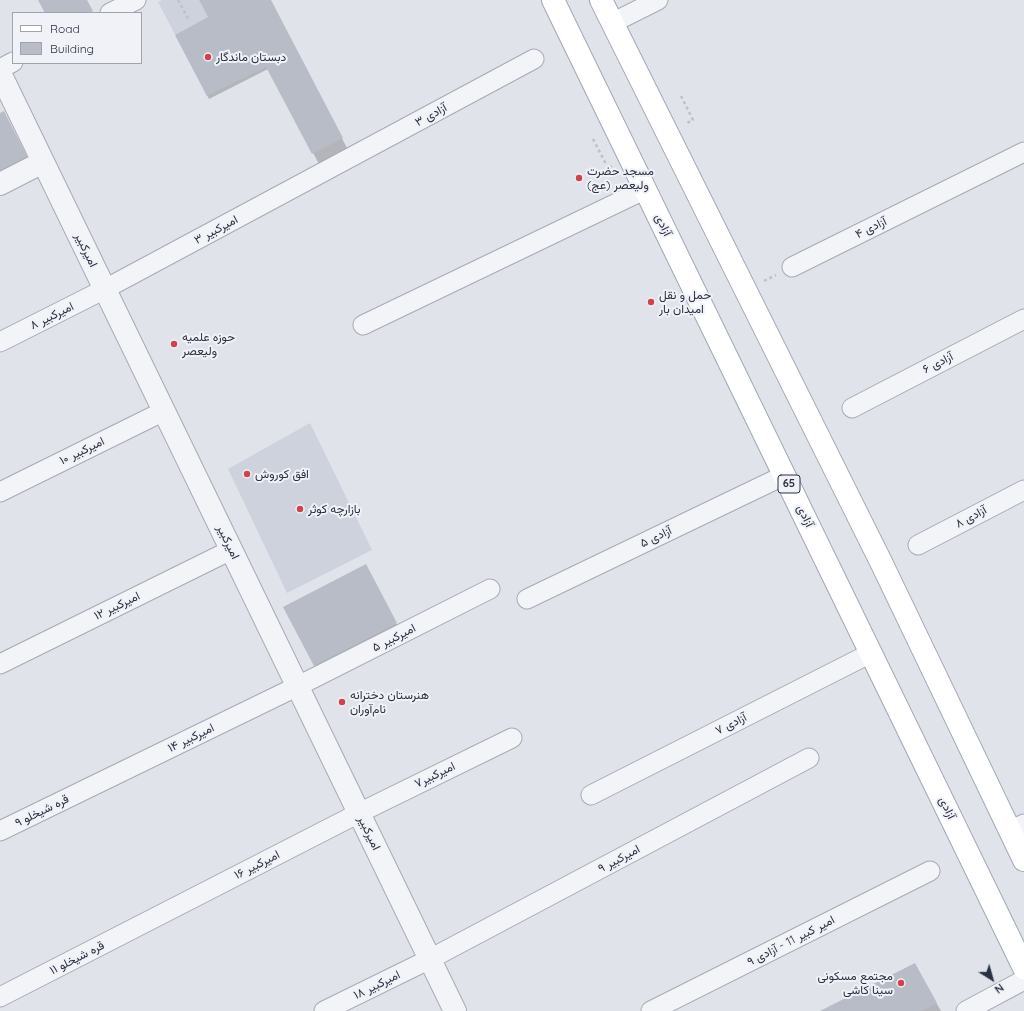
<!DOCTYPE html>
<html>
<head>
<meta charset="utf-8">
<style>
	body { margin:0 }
	#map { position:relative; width:1024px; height:1011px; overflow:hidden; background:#e0e3ea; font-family:Quicksand,sans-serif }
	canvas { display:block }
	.legend { position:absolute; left:12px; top:12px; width:130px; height:52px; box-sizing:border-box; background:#f0f2f7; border:1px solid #a0a4ae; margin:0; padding:5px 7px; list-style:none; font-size:12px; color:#283041 }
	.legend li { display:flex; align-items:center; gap:8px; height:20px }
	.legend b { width:20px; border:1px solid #a0a4ae }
	.north { position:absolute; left:972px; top:959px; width:40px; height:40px; -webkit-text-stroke:3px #f0f2f7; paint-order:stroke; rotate:143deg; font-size:11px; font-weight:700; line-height:16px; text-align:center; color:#283041 }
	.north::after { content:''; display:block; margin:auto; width:14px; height:18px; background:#283041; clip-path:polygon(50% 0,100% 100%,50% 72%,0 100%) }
</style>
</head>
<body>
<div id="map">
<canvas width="1024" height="1011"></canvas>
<ul class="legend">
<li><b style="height:5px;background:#fff"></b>Road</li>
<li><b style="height:11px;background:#b7bcc6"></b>Building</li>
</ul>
<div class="north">N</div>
</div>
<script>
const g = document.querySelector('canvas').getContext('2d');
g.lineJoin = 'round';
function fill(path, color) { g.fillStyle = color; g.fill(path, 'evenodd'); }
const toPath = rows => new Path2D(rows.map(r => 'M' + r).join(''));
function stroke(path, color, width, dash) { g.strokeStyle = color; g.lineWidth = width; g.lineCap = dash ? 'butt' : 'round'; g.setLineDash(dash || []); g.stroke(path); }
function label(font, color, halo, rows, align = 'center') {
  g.font = font + ' Quicksand,Vazirmatn,sans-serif'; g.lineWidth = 4; g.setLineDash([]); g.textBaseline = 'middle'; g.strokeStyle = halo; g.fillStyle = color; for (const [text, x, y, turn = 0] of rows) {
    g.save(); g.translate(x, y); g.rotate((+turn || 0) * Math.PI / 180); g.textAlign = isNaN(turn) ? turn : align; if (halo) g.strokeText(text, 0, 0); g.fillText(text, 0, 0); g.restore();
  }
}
fill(toPath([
	[162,0,199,0,241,79,207,96,158,2],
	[310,423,372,550,287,593,228,469]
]), '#ced2dc');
fill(toPath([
	[200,0,270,0,347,148,319,164,268,69,209,99,176,36,210,18],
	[373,579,403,637,323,679,285,607],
	[925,983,941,1011,823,1011]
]), '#0003');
fill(toPath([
	[38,0,87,0,93,11,90,13,45,13],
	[199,0,271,0,343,138,312,154,266,67,207,96,175,35,208,17],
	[4,111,29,160,0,175,0,113],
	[366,564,397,623,314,666,283,607],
	[915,963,937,1003,922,1011,820,1011]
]), '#b7bcc6');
const minor = toPath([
	[110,13,136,0],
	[612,23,658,0],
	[0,69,13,62],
	[792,267,1024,152],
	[363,325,646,189],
	[0,342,105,289,534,59],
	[852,408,1024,319],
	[0,492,164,411],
	[918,545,1024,490],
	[527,599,785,475],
	[0,664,231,550],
	[591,795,871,653],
	[0,831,298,686,490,589],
	[1010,831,1024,824],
	[0,997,359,813,512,738],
	[324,1011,430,959,809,758],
	[651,1011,930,871],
	[966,1011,1024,980]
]);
const tertiary = toPath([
	[0,73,455,1011],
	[0,184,43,162]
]);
const primary = toPath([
	[553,0,1024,968],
	[601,0,881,562,1024,860]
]);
stroke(minor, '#a5aab4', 21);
stroke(tertiary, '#a5aab4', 24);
stroke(primary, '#9fa7b6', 24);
stroke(toPath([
	[178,0,189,20],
	[681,96,693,120,685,124],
	[593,139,608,168,612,166],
	[764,281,776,275]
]), '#bec1c8', 2.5, [3, 3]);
stroke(minor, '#f3f4f8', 19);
stroke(tertiary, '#f3f4f8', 22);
stroke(primary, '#fff', 22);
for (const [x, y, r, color] of [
	[208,57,4,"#d14250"],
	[579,178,4,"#d14250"],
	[651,302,4,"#d14250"],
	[174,344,4,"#d14250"],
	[247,474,4,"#d14250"],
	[300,509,4,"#d14250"],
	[342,702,4,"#d14250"],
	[901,983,4,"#d14250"]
]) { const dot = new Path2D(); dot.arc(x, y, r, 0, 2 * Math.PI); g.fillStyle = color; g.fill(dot); stroke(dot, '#f0f2f7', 1.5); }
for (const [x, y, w] of [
	[789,484,22]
]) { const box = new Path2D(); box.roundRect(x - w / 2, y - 9, w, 18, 3); g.fillStyle = '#f0f2f7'; g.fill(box); stroke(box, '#283041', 1); }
label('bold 11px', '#283041', null, [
	["65",789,484]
]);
label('12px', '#283041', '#f0f2f7', [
	["دبستان ماندگار",216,57],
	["مسجد حضرت",587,171],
	["ولیعصر (عج)",587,185],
	["حمل و نقل",659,295],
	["امیدان بار",659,309],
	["حوزه علمیه",182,337],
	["ولیعصر",182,351],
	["افق کوروش",255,474],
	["بازارچه کوثر",308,509],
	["هنرستان دخترانه",350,695],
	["نام‌آوران",350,709],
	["مجتمع مسکونی",893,976,"right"],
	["سینا کاشی",893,990,"right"]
], 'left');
label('12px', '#283041', '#f0f2f7', [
	["آزادی ۳",431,115,-29],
	["آزادی",663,225,64],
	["۴ آزادی",871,228,-26],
	["امیرکبیر ۳",216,230,-28],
	["امیرکبیر",86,250,64],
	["امیرکبیر ۸",52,316,-26],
	["۶ آزادی",938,363,-27],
	["امیرکبیر ۱۰",82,451,-26],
	["آزادی",805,516,64],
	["۸ آزادی",971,517,-28],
	["آزادی ۵",656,537,-26],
	["امیرکبیر",228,542,64],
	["امیرکبیر ۱۲",117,606,-26],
	["امیرکبیر ۵",394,638,-27],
	["آزادی ۷",731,724,-27],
	["امیرکبیر ۱۴",191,738,-26],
	["امیرکبیر۷",435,775,-26],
	["آزادی",947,808,64],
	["قره شیخلو ۹",42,811,-26],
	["امیرکبیر",369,833,64],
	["امیرکبیر ۹",619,859,-28],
	["امیرکبیر ۱۶",257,865,-27],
	["امیر کبیر 11 - آزادی ۹",791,941,-27],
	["قره شیخلو ۱۱",77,958,-27],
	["امیرکبیر ۱۸",377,985,-26]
]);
</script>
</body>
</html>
